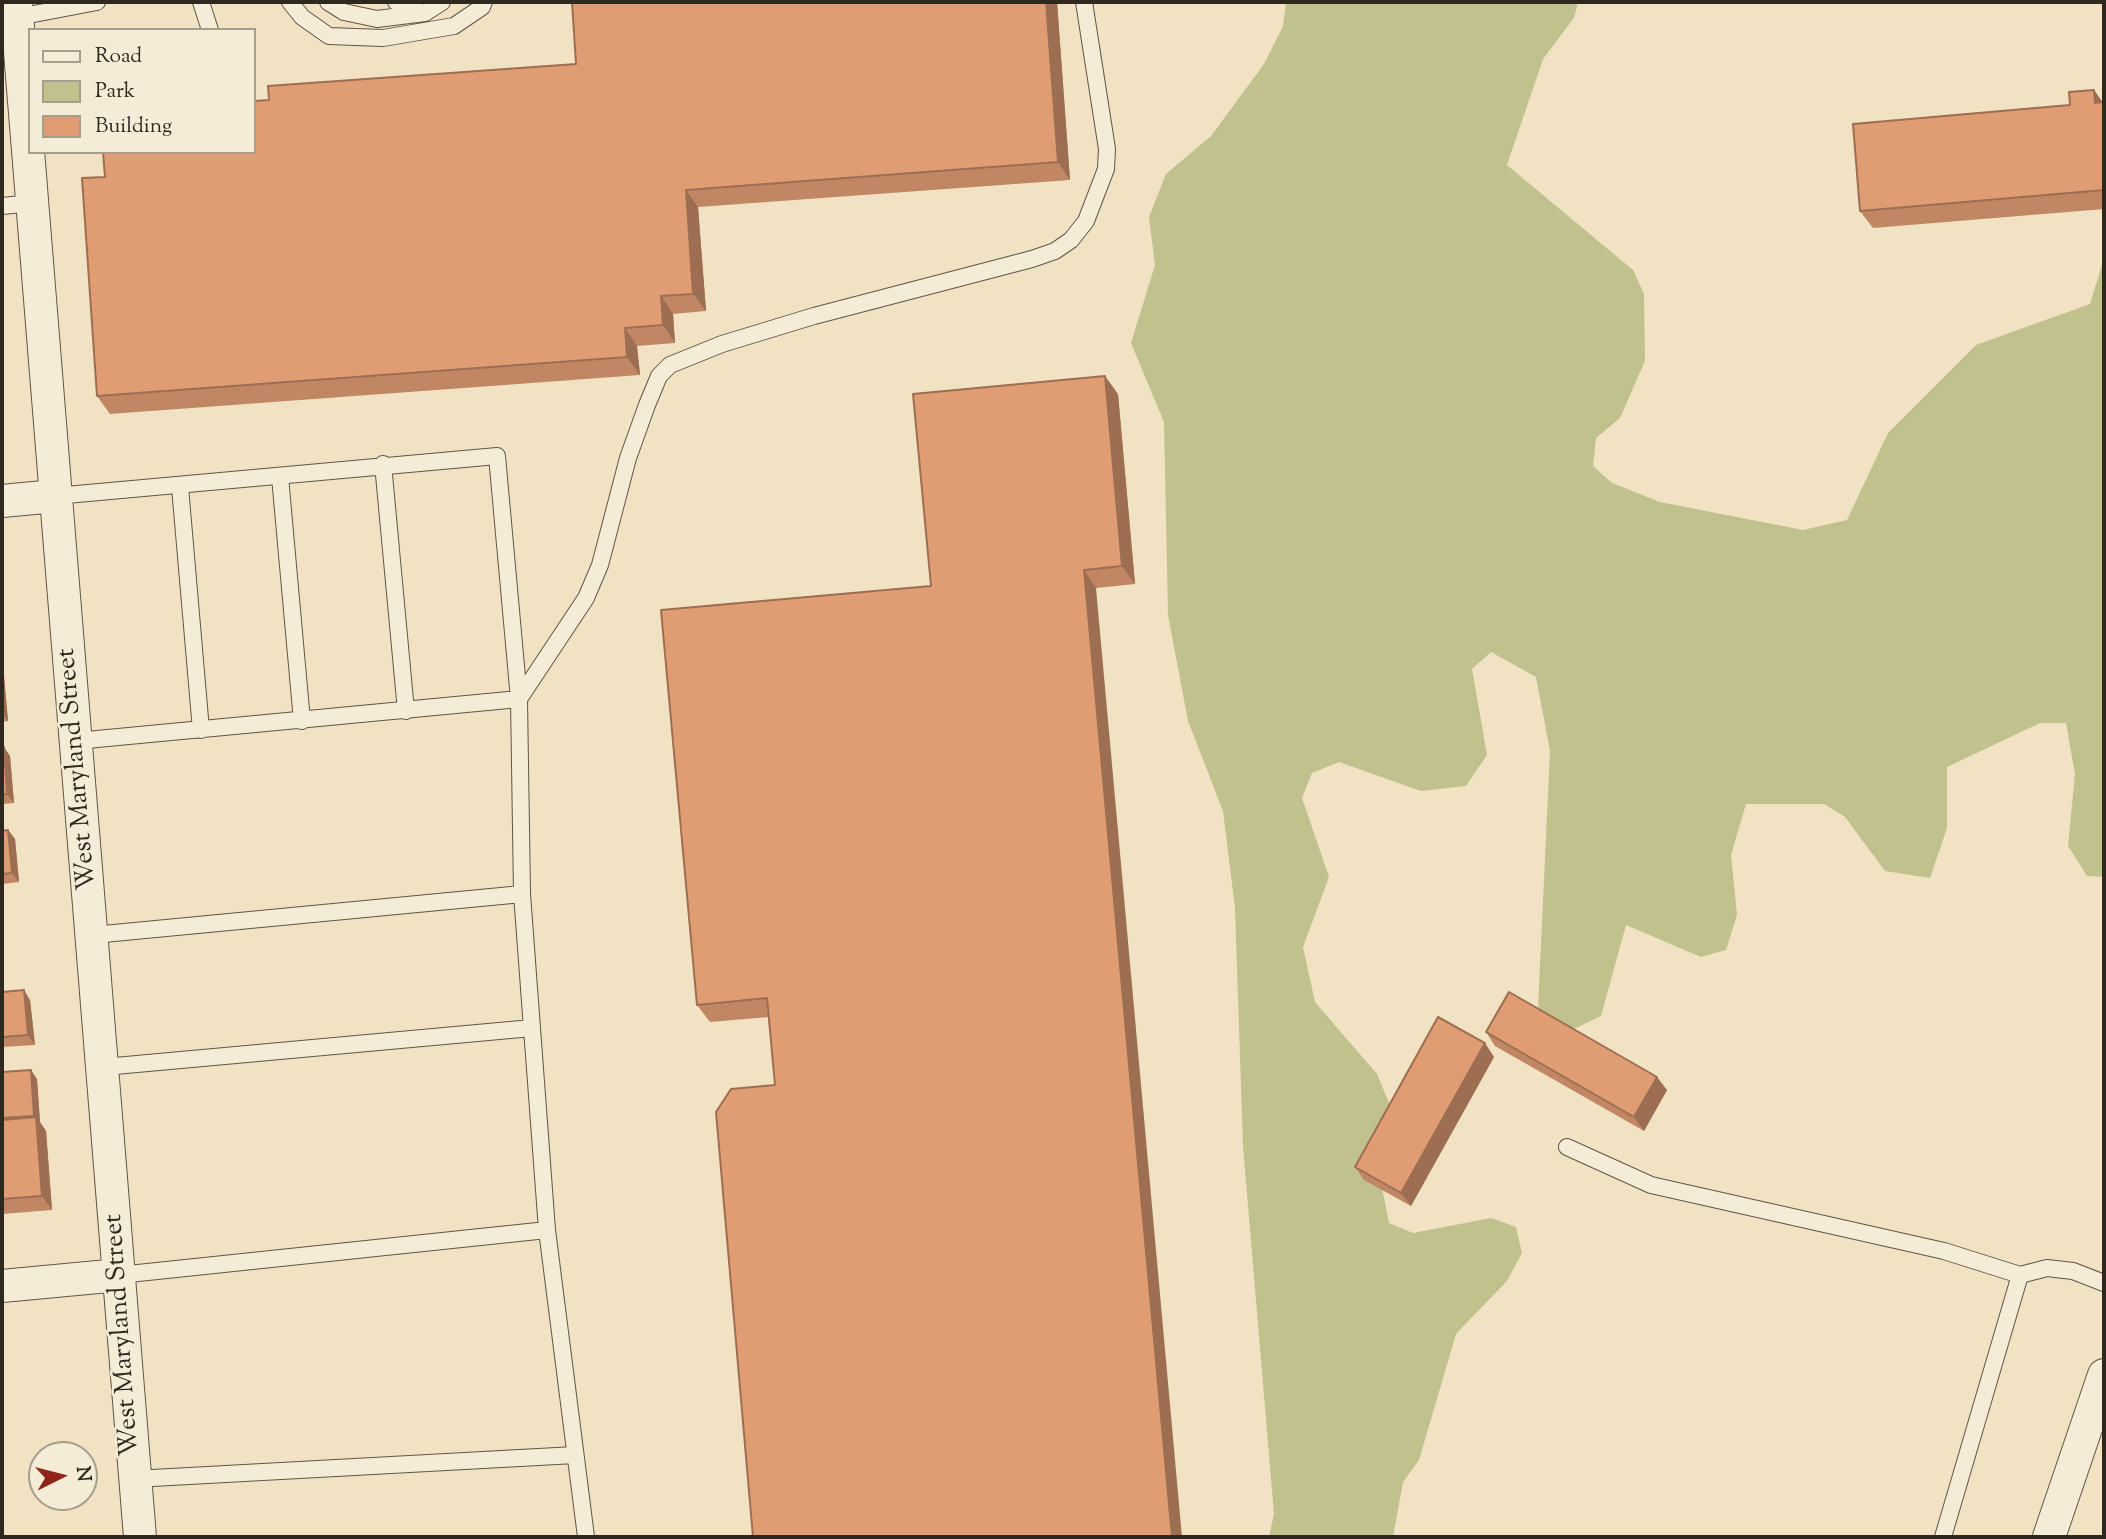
<!DOCTYPE html>
<html>
<head>
<meta charset="utf-8">
<style>
	body { margin:0 }
	#map { position:relative; width:2106px; height:1539px; overflow:hidden; background:#f0e2c2; font-family:"Sorts Mill Goudy",serif }
	canvas { display:block }
	.frame { position:absolute; inset:0; border:4px solid #2f281e; pointer-events:none }
	.legend { position:absolute; left:28px; top:28px; width:228px; height:126px; box-sizing:border-box; background:#f5ecd7; border:2px solid #a69e8d; margin:0; padding:9px 12px; list-style:none; font-size:21px; color:#2f281e }
	.legend li { display:flex; align-items:center; gap:14px; height:35px }
	.legend b { width:35px; border:2px solid #a69e8d }
	.north { position:absolute; left:28px; top:1441px; width:70px; height:70px; box-sizing:border-box; background:#f5ecd7; border:2px solid #a69e8d; border-radius:50%; rotate:84deg; font-size:19px; font-weight:700; line-height:28px; text-align:center; color:#2f281e }
	.north::after { content:''; display:block; margin:auto; width:24px; height:32px; background:#8f2418; clip-path:polygon(50% 0,100% 100%,50% 72%,0 100%) }
</style>
</head>
<body>
<div id="map">
<canvas width="2106" height="1539"></canvas>
<div class="frame"></div>
<ul class="legend">
<li><b style="height:9px;background:#f5ecd7"></b>Road</li>
<li><b style="height:19px;background:#c1c18e"></b>Park</li>
<li><b style="height:19px;background:#e09d74"></b>Building</li>
</ul>
<div class="north">N</div>
</div>
<script>
const g = document.querySelector('canvas').getContext('2d');
g.lineJoin = 'round';
function fill(path, color) { g.fillStyle = color; g.fill(path, 'evenodd'); }
const toPath = rows => new Path2D(rows.map(r => 'M' + r).join(''));
function stroke(path, color, width, dash) { g.strokeStyle = color; g.lineWidth = width; g.lineCap = dash ? 'butt' : 'round'; g.setLineDash(dash || []); g.stroke(path); }
function label(font, color, halo, rows, align = 'center') {
  g.font = font + ' "Sorts Mill Goudy",serif'; g.lineWidth = 5; g.setLineDash([]); g.textBaseline = 'middle'; g.strokeStyle = halo; g.fillStyle = color; for (const [text, x, y, turn = 0] of rows) {
    g.save(); g.translate(x, y); g.rotate((+turn || 0) * Math.PI / 180); g.textAlign = isNaN(turn) ? turn : align; if (halo) g.strokeText(text, 0, 0); g.fillText(text, 0, 0); g.restore();
  }
}
fill(toPath([
	[1286,2,1578,2,1574,18,1543,59,1507,165,1633,270,1644,294,1645,361,1620,418,1596,438,1593,466,1612,483,1660,502,1803,530,1847,520,1888,433,1976,345,2090,304,2104,258,2104,877,2087,876,2068,846,2075,774,2066,723,2040,723,1947,767,1947,828,1930,878,1885,871,1845,817,1824,804,1746,804,1731,855,1737,915,1726,950,1701,957,1626,925,1601,1016,1563,1034,1537,1030,1550,751,1536,677,1491,652,1472,669,1487,755,1466,786,1421,791,1339,762,1312,773,1302,798,1329,877,1303,947,1315,1002,1377,1074,1389,1103,1376,1157,1389,1223,1413,1233,1491,1218,1516,1227,1522,1253,1507,1281,1456,1334,1419,1460,1403,1482,1393,1537,1269,1537,1274,1514,1243,1146,1235,908,1223,811,1188,721,1168,615,1164,422,1131,343,1155,265,1149,217,1166,174,1211,136,1264,64,1283,26]
]), '#c1c18e');
const lane = toPath([
	[201,2,210,30],
	[290,2,302,17,329,36,383,38,454,26,482,7,484,2],
	[328,2,344,12,377,19,425,13,442,2],
	[396,2,423,13],
	[18,17,97,2],
	[2,206,32,203],
	[383,464,406,711],
	[280,477,302,721],
	[180,487,201,730],
	[55,496,497,456,519,699],
	[519,699,586,598,600,565,628,458,647,405,659,376,670,365,722,344,814,316,1032,259,1055,251,1071,240,1086,221,1106,169,1107,149,1084,2],
	[76,741,519,699,522,894],
	[93,935,522,894,547,1230,586,1537],
	[104,1067,532,1028],
	[1567,1147,1651,1185,1944,1251,2020,1275,2047,1268,2073,1271,2104,1283],
	[119,1275,547,1230],
	[134,1479,575,1455],
	[1943,1537,2020,1275]
]);
const street = toPath([
	[16,2,140,1537],
	[2,501,55,496],
	[2,1286,119,1275],
	[2049,1537,2104,1375]
]);
stroke(lane, '#5f5647', 18);
stroke(street, '#5f5647', 34);
stroke(lane, '#f5ecd7', 16);
stroke(street, '#f5ecd7', 32);
fill(toPath([
	[1057,2,1070,180,698,207,706,311,673,314,675,343,637,346,640,375,110,414,97,396,105,177,269,100,576,64],
	[2103,102,2104,102,2104,209,1873,228,1860,211],
	[1118,394,1135,584,1096,588,775,1085,769,1017,710,1022,697,1005,931,586],
	[2,673,4,676,8,721,2,722],
	[2,747,10,756,14,803,2,804],
	[8,830,15,839,19,882,2,884,2,831],
	[2,992,30,1000,35,1045,2,1047],
	[1486,1032,1667,1090,1644,1131,1495,1046],
	[1494,1057,1411,1206,1364,1180,1355,1167],
	[2,1072,37,1079,40,1122,46,1131,52,1210,2,1214]
]), '#c18764');
fill(toPath([
	[1046,2,1057,2,1070,180,1058,162],
	[2094,90,2104,104,2095,103],
	[686,190,698,207,706,311,693,294],
	[661,296,673,314,675,343,663,325],
	[625,328,637,346,640,375,627,357],
	[1105,376,1118,394,1135,584,1122,566],
	[1084,570,1096,588,1182,1537,1172,1537],
	[2,673,4,676,8,721,2,713],
	[4,747,10,756,14,803,7,794],
	[8,830,15,839,19,882,12,873],
	[24,990,30,1000,35,1045,28,1035],
	[1485,1043,1494,1057,1411,1206,1401,1193],
	[31,1070,37,1079,40,1122,46,1131,52,1210,42,1196,37,1120,34,1116],
	[1657,1077,1667,1090,1644,1131,1634,1117]
]), '#9d6e51');
const building = toPath([
	[572,2,1046,2,1058,162,686,190,693,294,661,296,663,325,625,328,627,357,97,396,82,178,105,177,103,152,254,152,254,101,269,100,268,86,576,64,572,2],
	[2094,90,2095,103,2104,102,2104,190,1860,211,1853,124,2070,105,2069,92,2094,90],
	[1105,376,1122,566,1084,570,1172,1537,753,1537,716,1112,731,1089,775,1085,767,998,697,1005,661,610,931,586,913,394,1105,376],
	[2,747,4,747,7,794,2,794,2,747],
	[8,830,12,873,2,874,2,831,8,830],
	[24,990,28,1035,2,1037,2,992,24,990],
	[1509,992,1657,1077,1634,1117,1486,1032,1509,992],
	[1438,1017,1485,1043,1401,1193,1355,1167,1438,1017],
	[31,1070,34,1116,2,1118,2,1072,31,1070],
	[36,1117,42,1196,2,1199,2,1120,36,1117]
]);
fill(building, '#e09d74');
stroke(building, '#9d6e51', 2);
label('26px', '#2f281e', '#f5ecd7', [
	["West Maryland Street",79,769,-95],
	["West Maryland Street",124,1335,-94]
]);
</script>
</body>
</html>
